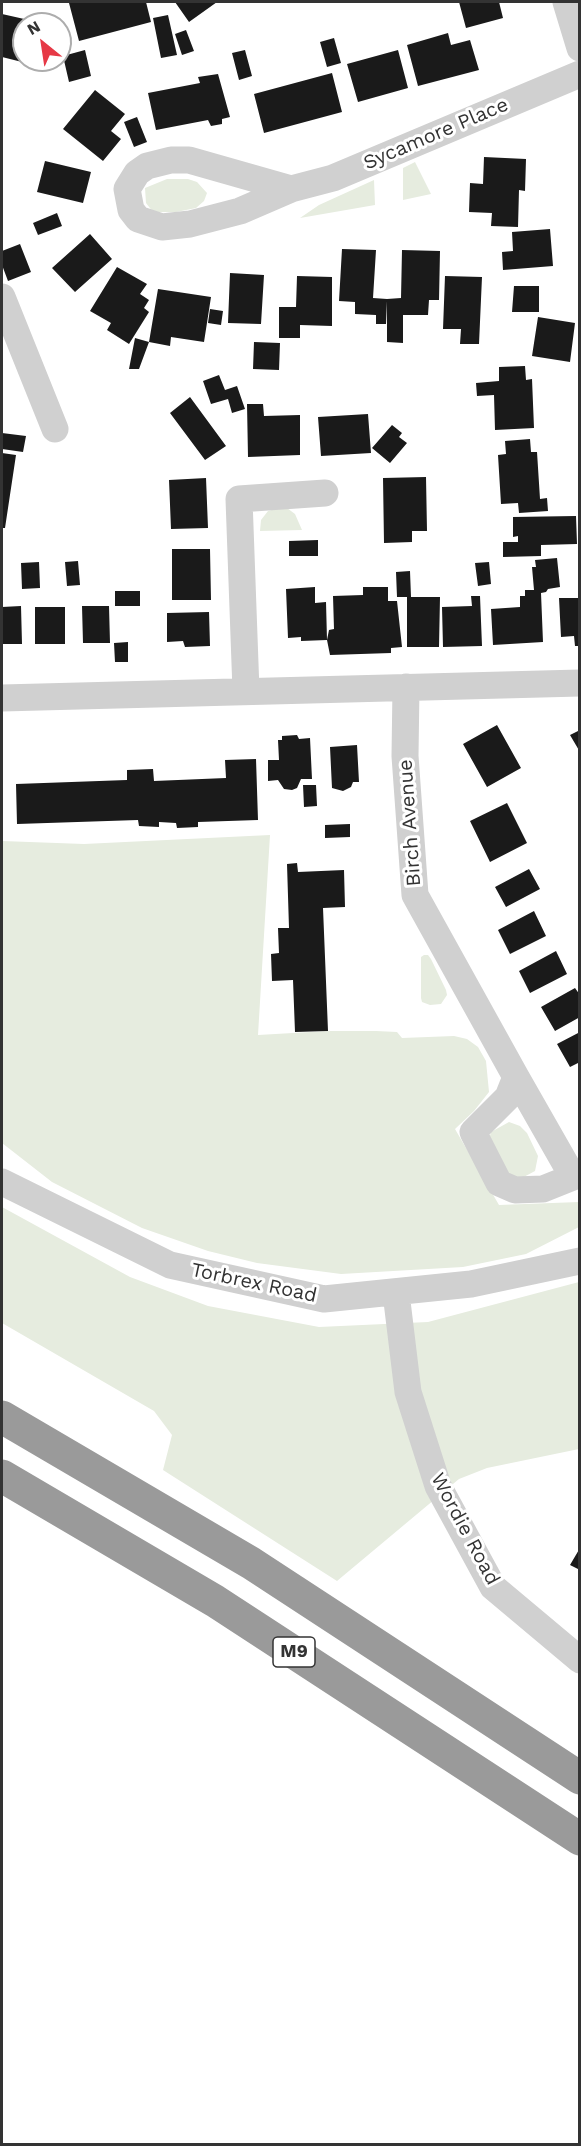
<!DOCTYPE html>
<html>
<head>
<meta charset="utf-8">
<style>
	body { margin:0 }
	#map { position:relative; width:581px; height:2146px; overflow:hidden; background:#fff; font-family:"Work Sans",sans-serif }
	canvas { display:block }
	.frame { position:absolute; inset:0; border:3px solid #333; pointer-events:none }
	.north { position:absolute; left:12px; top:12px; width:60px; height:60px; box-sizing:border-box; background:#fff; border:2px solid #adadad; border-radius:50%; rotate:330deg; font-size:16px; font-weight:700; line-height:24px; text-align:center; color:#333 }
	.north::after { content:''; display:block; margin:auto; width:21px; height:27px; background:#e63946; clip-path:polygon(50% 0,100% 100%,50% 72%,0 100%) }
</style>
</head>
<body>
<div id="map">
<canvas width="581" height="2146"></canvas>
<div class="frame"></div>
<div class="north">N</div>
</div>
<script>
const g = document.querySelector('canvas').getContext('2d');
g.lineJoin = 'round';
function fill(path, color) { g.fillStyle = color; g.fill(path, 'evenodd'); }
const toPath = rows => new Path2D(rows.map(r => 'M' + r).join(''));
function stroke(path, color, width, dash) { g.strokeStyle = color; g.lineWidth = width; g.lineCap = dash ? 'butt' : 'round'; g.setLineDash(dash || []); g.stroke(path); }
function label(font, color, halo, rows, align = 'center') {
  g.font = font + ' "Work Sans",sans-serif'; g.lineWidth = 6; g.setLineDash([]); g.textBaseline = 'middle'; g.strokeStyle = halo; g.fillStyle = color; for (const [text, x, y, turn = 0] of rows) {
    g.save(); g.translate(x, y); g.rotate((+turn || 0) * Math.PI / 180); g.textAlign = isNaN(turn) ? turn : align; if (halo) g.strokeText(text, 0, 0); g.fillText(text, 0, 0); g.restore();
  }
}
fill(toPath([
	[415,162,431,194,403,200,403,168],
	[167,179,188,179,197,182,207,193,204,201,196,208,176,212,153,212,146,203,145,188],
	[374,180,375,205,300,218,319,205],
	[278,508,287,508,295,514,302,530,260,531,261,520,268,511],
	[270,835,258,1035,328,1031,376,1031,397,1032,402,1038,454,1036,467,1039,478,1047,486,1061,489,1092,474,1111,455,1129,499,1205,579,1202,579,1227,526,1254,463,1267,341,1274,257,1263,208,1251,142,1228,52,1182,2,1143,2,841,84,844],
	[424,955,428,955,431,959,446,990,447,995,441,1004,430,1005,422,1002,421,998,421,957],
	[509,1122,520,1126,527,1133,538,1156,535,1171,520,1179,504,1171,489,1139,491,1132],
	[2,1207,130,1277,208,1306,319,1327,428,1322,579,1282,579,1449,487,1468,459,1479,337,1581,163,1470,172,1435,154,1411,2,1323]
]), '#e6ecdf');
fill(toPath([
	[74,2,146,2,151,22,79,41,69,3],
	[175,2,217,2,189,22],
	[459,2,499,2,503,18,466,28],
	[2,14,42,23,24,24,24,60,35,60,34,65,2,57],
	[168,15,177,55,161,58,153,18],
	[186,30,194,51,182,55,175,34],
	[448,33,451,45,470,40,479,70,418,86,407,45],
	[334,38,341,63,327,67,320,42],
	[85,50,91,76,69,82,63,56],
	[245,50,252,76,239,80,232,53],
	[398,50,408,88,358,102,347,64],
	[332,73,342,112,264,133,254,94],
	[218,74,230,117,222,119,222,124,211,126,208,120,156,130,148,93,200,83,198,77],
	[95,90,125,114,111,131,121,139,103,161,63,129],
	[137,117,147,142,134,147,124,122],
	[484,157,526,159,525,191,519,190,518,227,491,226,492,213,469,212,470,183,483,184],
	[45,161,91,172,83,203,37,192],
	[57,213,62,226,38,235,33,223],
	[550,229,553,266,503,270,502,252,513,251,512,232],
	[90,234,112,259,75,292,52,268],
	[20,244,31,272,8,281,2,265,2,251],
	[342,249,376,250,373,298,387,299,401,298,402,250,440,251,439,300,429,300,428,315,403,315,403,343,387,342,387,301,386,324,376,324,376,315,355,314,355,302,339,301],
	[117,267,147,284,140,294,149,300,144,308,149,312,129,344,107,330,111,323,90,311],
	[230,273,264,275,261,324,228,323],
	[297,276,332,277,332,326,300,325,300,338,279,338,279,307,296,307],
	[445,276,482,277,479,344,460,344,461,329,443,329],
	[514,286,539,286,539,312,512,312],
	[158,289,211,297,204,342,171,337,170,346,149,342],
	[210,309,223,311,221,325,208,323],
	[538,317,575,323,570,362,532,356],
	[135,338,149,342,139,369,129,369],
	[254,342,280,343,279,370,253,369],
	[525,366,526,380,532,379,534,428,495,430,494,395,477,396,476,383,499,381,499,367],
	[219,375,225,390,237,386,245,409,232,413,228,399,211,404,203,381],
	[190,397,226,446,205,460,170,413],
	[247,404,263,404,264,416,300,415,300,455,248,457],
	[368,414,371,453,321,456,318,417],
	[392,425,402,433,399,437,407,443,390,463,372,448],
	[2,433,26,436,23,452,2,449],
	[530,439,531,452,537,452,540,499,547,498,548,511,519,513,518,503,501,504,498,455,506,454,505,441],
	[2,453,16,455,5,528,2,528],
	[426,477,427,531,412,531,412,542,384,543,383,478],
	[206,478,208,528,171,529,169,480],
	[576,516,577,544,541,545,541,556,503,557,503,542,518,542,518,536,513,537,513,517],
	[318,540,318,556,289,556,289,541],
	[172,549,210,549,211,600,172,600],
	[557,558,560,587,548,589,546,592,541,593,543,642,493,645,491,609,520,607,520,596,525,596,525,590,534,590,532,567,536,567,535,560],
	[78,561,80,585,67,586,65,562],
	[39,562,40,588,22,589,21,563],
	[489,562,491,584,478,586,475,563],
	[410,571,411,597,440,597,439,647,407,647,407,597,397,597,396,572],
	[315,587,315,603,326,602,327,640,329,630,334,629,333,596,363,595,363,587,388,587,388,601,397,601,402,647,391,648,391,653,330,655,327,640,301,641,301,637,288,638,286,589],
	[115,591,140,591,140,606,115,606],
	[471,596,480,596,482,646,443,647,442,607,472,606],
	[559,598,580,598,580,646,575,646,574,636,561,637],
	[21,606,22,644,2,644,2,607],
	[82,606,109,606,110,643,83,643],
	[35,607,65,607,65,644,35,644],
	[209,612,210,646,185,647,183,641,167,642,167,613],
	[128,642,128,662,115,662,114,643],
	[497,725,521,768,487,787,463,744],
	[580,730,580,752,570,735],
	[297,735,299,739,310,738,312,779,301,779,297,788,292,790,284,789,278,780,268,781,268,760,279,760,278,740,282,740,282,736],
	[357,745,359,782,353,782,351,787,343,791,332,788,330,747],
	[256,759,258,820,198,822,198,827,177,828,176,823,159,822,159,827,139,826,138,820,17,824,16,784,127,780,127,770,153,769,154,781,226,778,225,760],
	[303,785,316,785,317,806,304,807],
	[507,803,527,843,490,862,470,821],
	[350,824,350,837,325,838,325,825],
	[297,863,298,872,344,870,345,907,323,908,328,1031,295,1032,293,980,272,981,271,954,279,953,278,928,289,928,287,864],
	[529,869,540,889,506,907,495,887],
	[534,911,546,936,510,954,498,930],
	[556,951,567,974,530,993,519,971],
	[575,988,580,995,580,1017,555,1031,541,1007],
	[580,1032,580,1062,570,1067,557,1044],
	[580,1548,580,1570,570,1565]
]), '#1a1a1a');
stroke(toPath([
	[566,2,580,48],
	[291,189,189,160,171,160,147,166,137,173,127,189,131,210,138,219,162,227,190,224,240,211,291,189,333,178,580,74],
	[2,297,55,429],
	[406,687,405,756,415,895,516,1077,573,1177,543,1189,515,1190,499,1183,473,1132,508,1097,516,1077],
	[246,691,239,499,325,493],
	[2,698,580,683],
	[2,1182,170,1265,324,1299,471,1284,580,1261],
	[396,1293,408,1392,438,1486,493,1587,580,1660]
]), '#d0d0d0', 27);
stroke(toPath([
	[2,1417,251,1563,580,1778],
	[2,1476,215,1601,580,1839]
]), '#9a9a9a', 33);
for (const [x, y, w] of [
	[294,1652,42]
]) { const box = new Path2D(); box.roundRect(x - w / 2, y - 15, w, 30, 4.5); g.fillStyle = '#fff'; g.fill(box); stroke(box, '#333', 1.5); }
label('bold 18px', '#333', null, [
	["M9",294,1652]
]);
label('20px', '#333', '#fff', [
	["Sycamore Place",436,134,-23],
	["Birch Avenue",410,823,-94],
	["Torbrex Road",254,1283,12],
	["Wordie Road",465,1529,62]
]);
</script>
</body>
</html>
